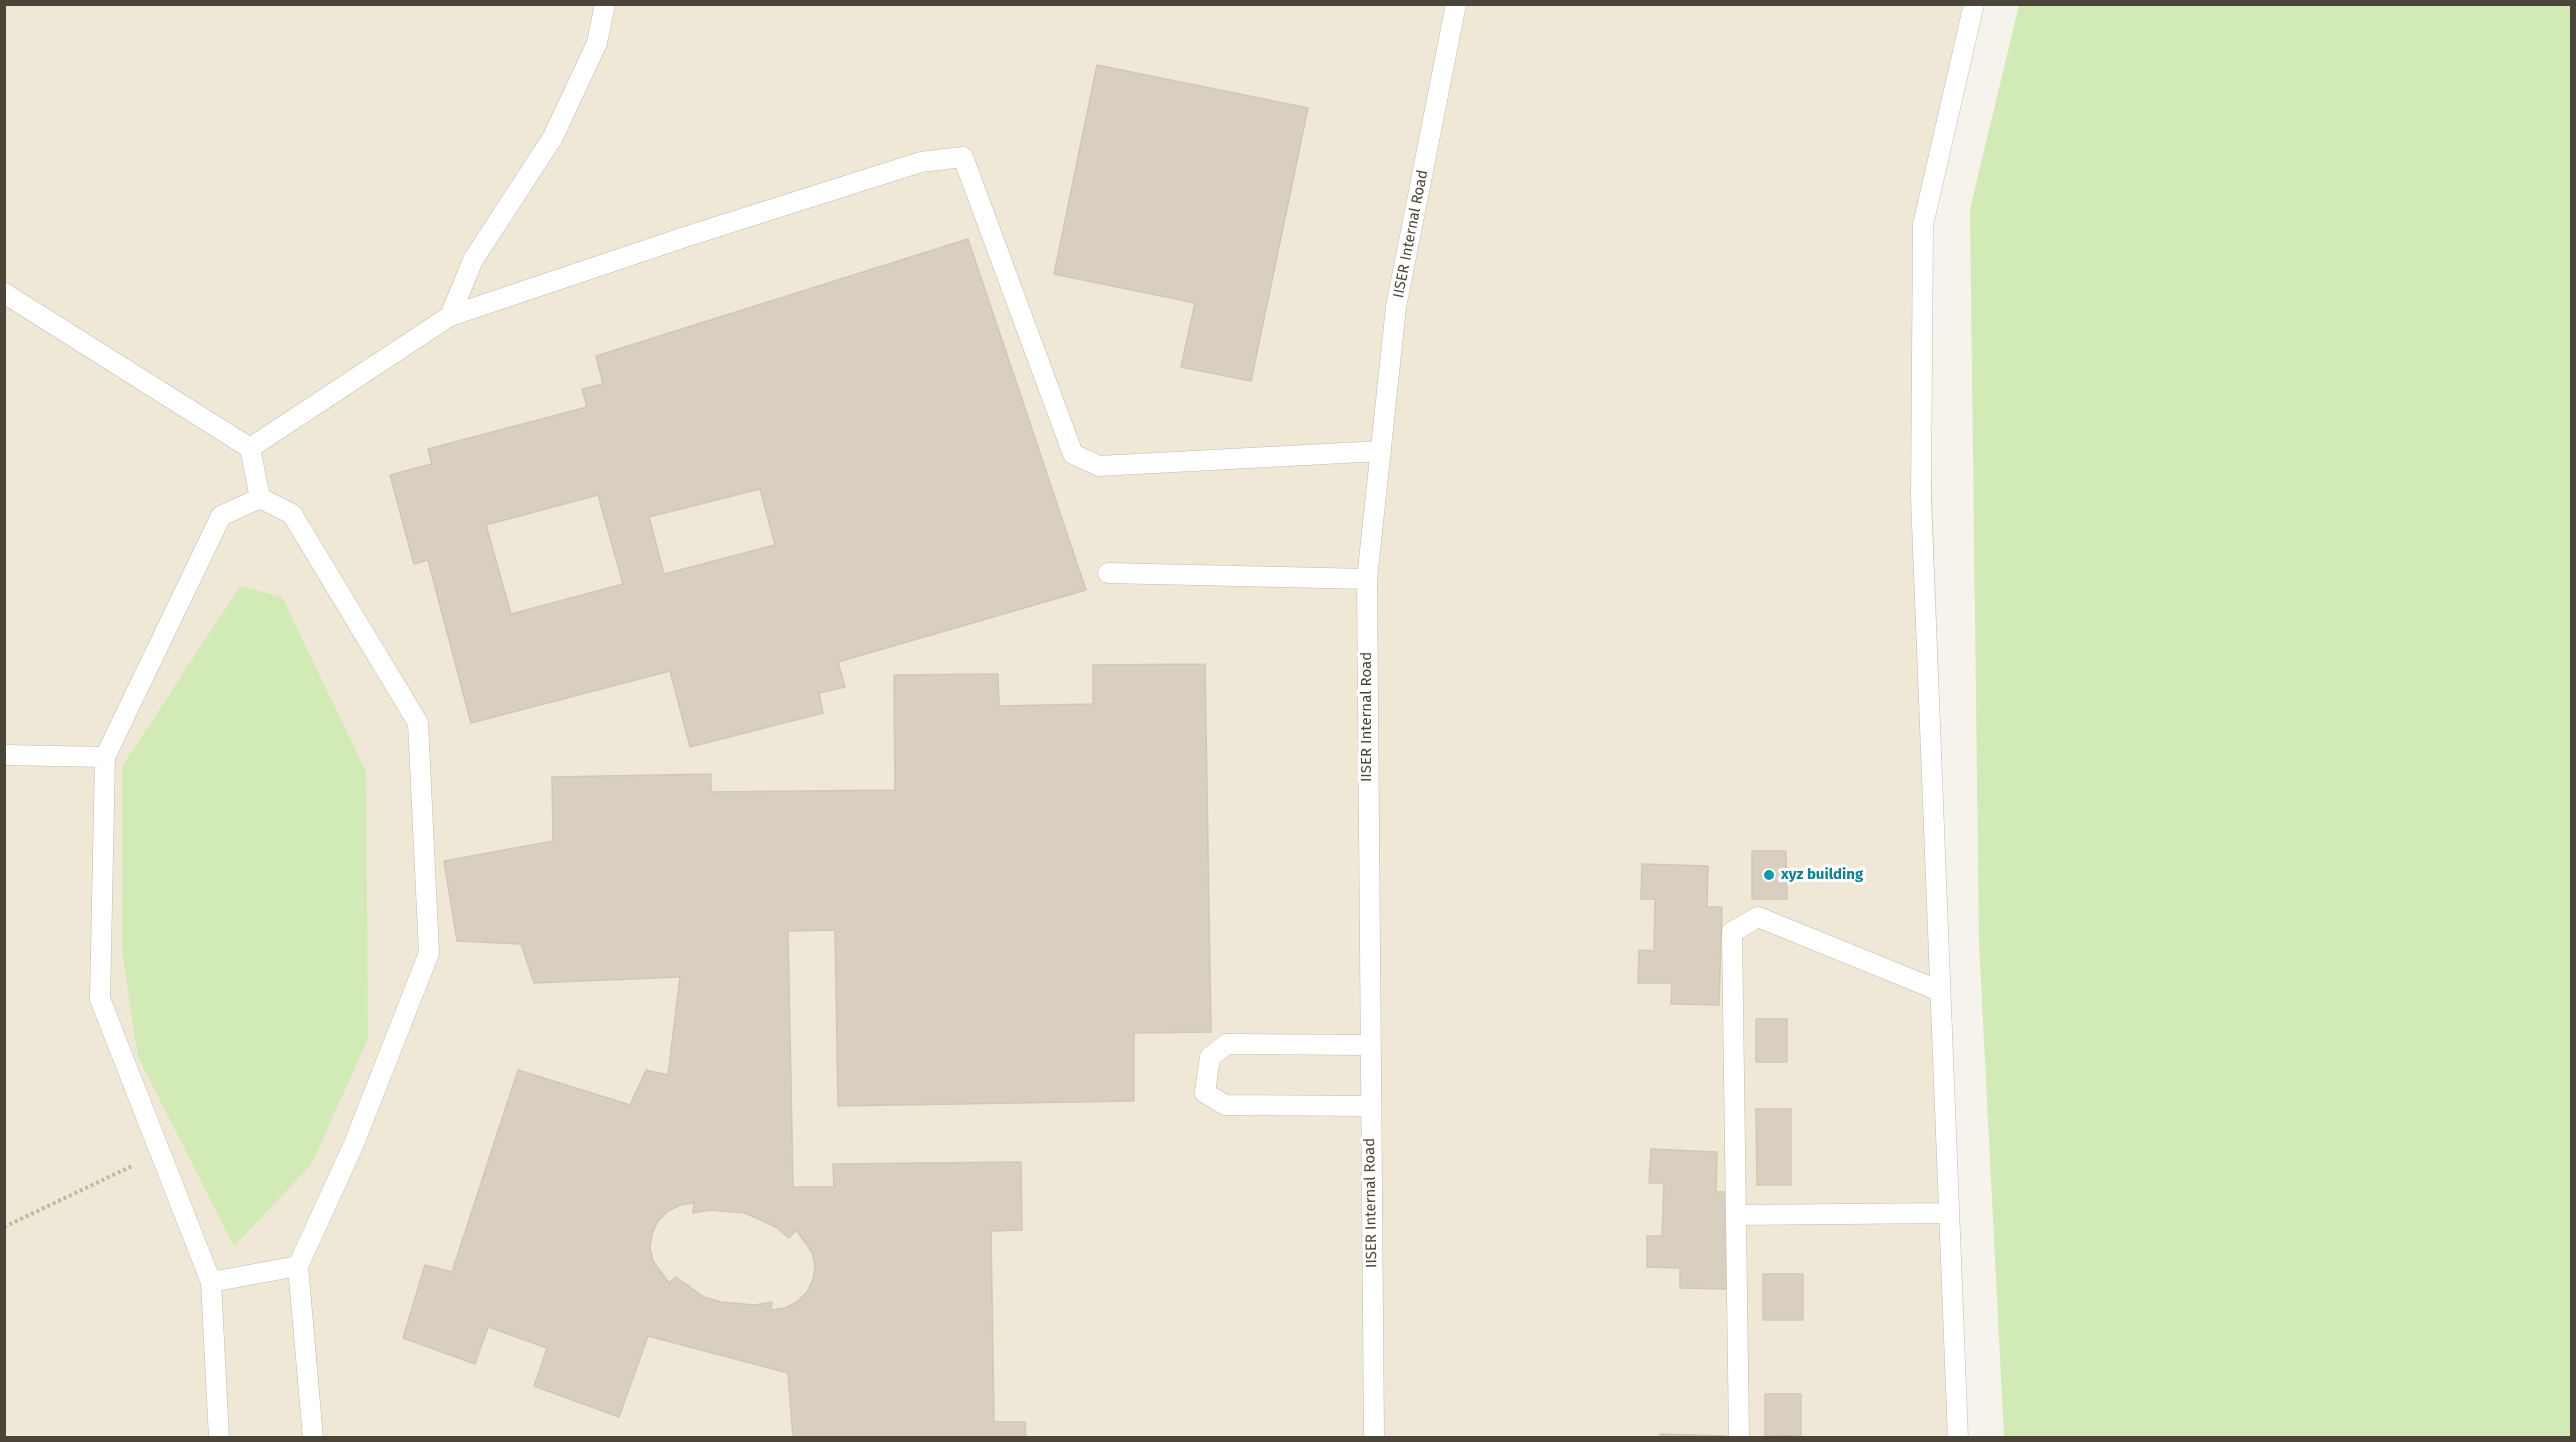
<!DOCTYPE html>
<html>
<head>
<meta charset="utf-8">
<style>
	body { margin:0 }
	#map { position:relative; width:2576px; height:1442px; overflow:hidden; background:#f6f3ec; font-family:"Fira Sans",sans-serif }
	canvas { display:block }
	.frame { position:absolute; inset:0; border:6px solid #4b4439; pointer-events:none }
</style>
</head>
<body>
<div id="map">
<canvas width="2576" height="1442"></canvas>
<div class="frame"></div>
</div>
<script>
const g = document.querySelector('canvas').getContext('2d');
g.lineJoin = 'round';
function fill(path, color) { g.fillStyle = color; g.fill(path, 'evenodd'); }
const toPath = rows => new Path2D(rows.map(r => 'M' + r).join(''));
function stroke(path, color, width, dash) { g.strokeStyle = color; g.lineWidth = width; g.lineCap = dash ? 'butt' : 'round'; g.setLineDash(dash || []); g.stroke(path); }
function label(font, color, halo, rows, align = 'center') {
  g.font = font + ' "Fira Sans",sans-serif'; g.lineWidth = 6; g.setLineDash([]); g.textBaseline = 'middle'; g.strokeStyle = halo; g.fillStyle = color; for (const [text, x, y, turn = 0] of rows) {
    g.save(); g.translate(x, y); g.rotate((+turn || 0) * Math.PI / 180); g.textAlign = isNaN(turn) ? turn : align; if (halo) g.strokeText(text, 0, 0); g.fillText(text, 0, 0); g.restore();
  }
}
fill(toPath([
	[5,5,1963,5,1923,225,1965,1437,5,1438]
]), '#efe8d6');
fill(toPath([
	[2019,5,2571,5,2571,1437,2004,1437,1979,942,1970,209],
	[240,586,282,597,366,772,368,1039,311,1165,234,1246,138,1057,122,951,122,767]
]), '#d2eab5');
const building = toPath([
	[1097,65,1308,108,1251,381,1181,367,1195,303,1054,274,1097,65],
	[968,239,1086,590,838,662,845,687,819,693,823,713,690,747,670,671,471,723,428,560,414,564,390,475,432,464,428,449,587,407,582,389,603,384,596,356,968,239],
	[760,489,775,545,664,574,649,517,760,489],
	[598,495,623,584,511,614,486,525,598,495],
	[1205,664,1211,1032,1134,1033,1134,1101,838,1106,835,930,788,931,793,1187,834,1187,833,1164,1021,1162,1022,1230,991,1231,994,1422,1025,1422,1026,1438,793,1438,788,1373,648,1336,619,1417,534,1386,547,1348,488,1327,475,1364,403,1338,425,1265,452,1272,518,1070,630,1105,646,1070,668,1075,680,977,534,983,521,944,457,941,444,861,553,841,552,777,711,774,711,792,895,790,894,675,998,674,999,706,1093,704,1093,665,1205,664],
	[694,1203,693,1213,710,1210,745,1213,776,1227,789,1238,796,1230,812,1252,815,1266,813,1279,807,1292,797,1302,785,1308,771,1310,772,1302,755,1305,721,1302,704,1297,676,1277,669,1283,653,1261,650,1248,652,1234,658,1221,668,1211,680,1205,694,1203],
	[1752,851,1786,851,1787,899,1752,899,1752,851],
	[1642,864,1708,866,1707,907,1722,907,1719,1005,1671,1004,1672,983,1638,983,1639,950,1654,951,1655,899,1641,899,1642,864],
	[1756,1019,1787,1019,1787,1062,1756,1062,1756,1019],
	[1756,1109,1791,1109,1791,1185,1757,1185,1756,1109],
	[1651,1149,1717,1152,1716,1192,1730,1192,1727,1289,1680,1288,1680,1268,1647,1267,1647,1236,1662,1236,1664,1183,1649,1183,1651,1149],
	[1763,1274,1803,1274,1803,1320,1763,1320,1763,1274],
	[1765,1394,1801,1394,1801,1435,1765,1436,1765,1394],
	[1660,1434,1726,1436,1726,1438,1660,1438,1660,1434]
]);
fill(building, '#d8cfc1');
stroke(building, '#d3c7b4', 1.5);
const lane = toPath([
	[4,293,250,448,260,498],
	[450,316,473,260,553,137,597,43,605,4],
	[250,448,450,316,688,236,921,162,963,157,1073,454,1099,466,1381,451],
	[260,498,292,514,418,723,429,953,353,1146,298,1266,313,1438],
	[1108,573,1367,579],
	[4,755,105,757,221,516,260,498],
	[105,757,100,999,211,1282,219,1438],
	[1369,1045,1227,1044,1210,1057,1205,1093,1225,1105,1370,1106],
	[1736,1215,1949,1213],
	[211,1282,298,1266],
	[1374,1438,1367,579,1396,307,1456,4],
	[1739,1438,1732,932,1758,917,1940,991],
	[1958,1438,1921,497,1923,225,1974,4]
]);
stroke(lane, '#c2bbae', 21);
stroke(toPath([
	[4,1227,132,1166]
]), '#c4b79f', 4, [3, 3]);
stroke(lane, '#fff', 20);
for (const [x, y, r, color] of [
	[1769,875,6,"#0f9aa8"]
]) { const dot = new Path2D(); dot.arc(x, y, r, 0, 2 * Math.PI); g.fillStyle = color; g.fill(dot); stroke(dot, '#fff', 2); }
label('15px', '#4b4439', '#fff', [
	["IISER Internal Road",1411,234,-79],
	["IISER Internal Road",1367,717,-90],
	["IISER Internal Road",1371,1203,-91]
]);
label('bold 15px', '#0d838f', '#fff', [
	["xyz building",1781,875]
], 'left');
</script>
</body>
</html>
